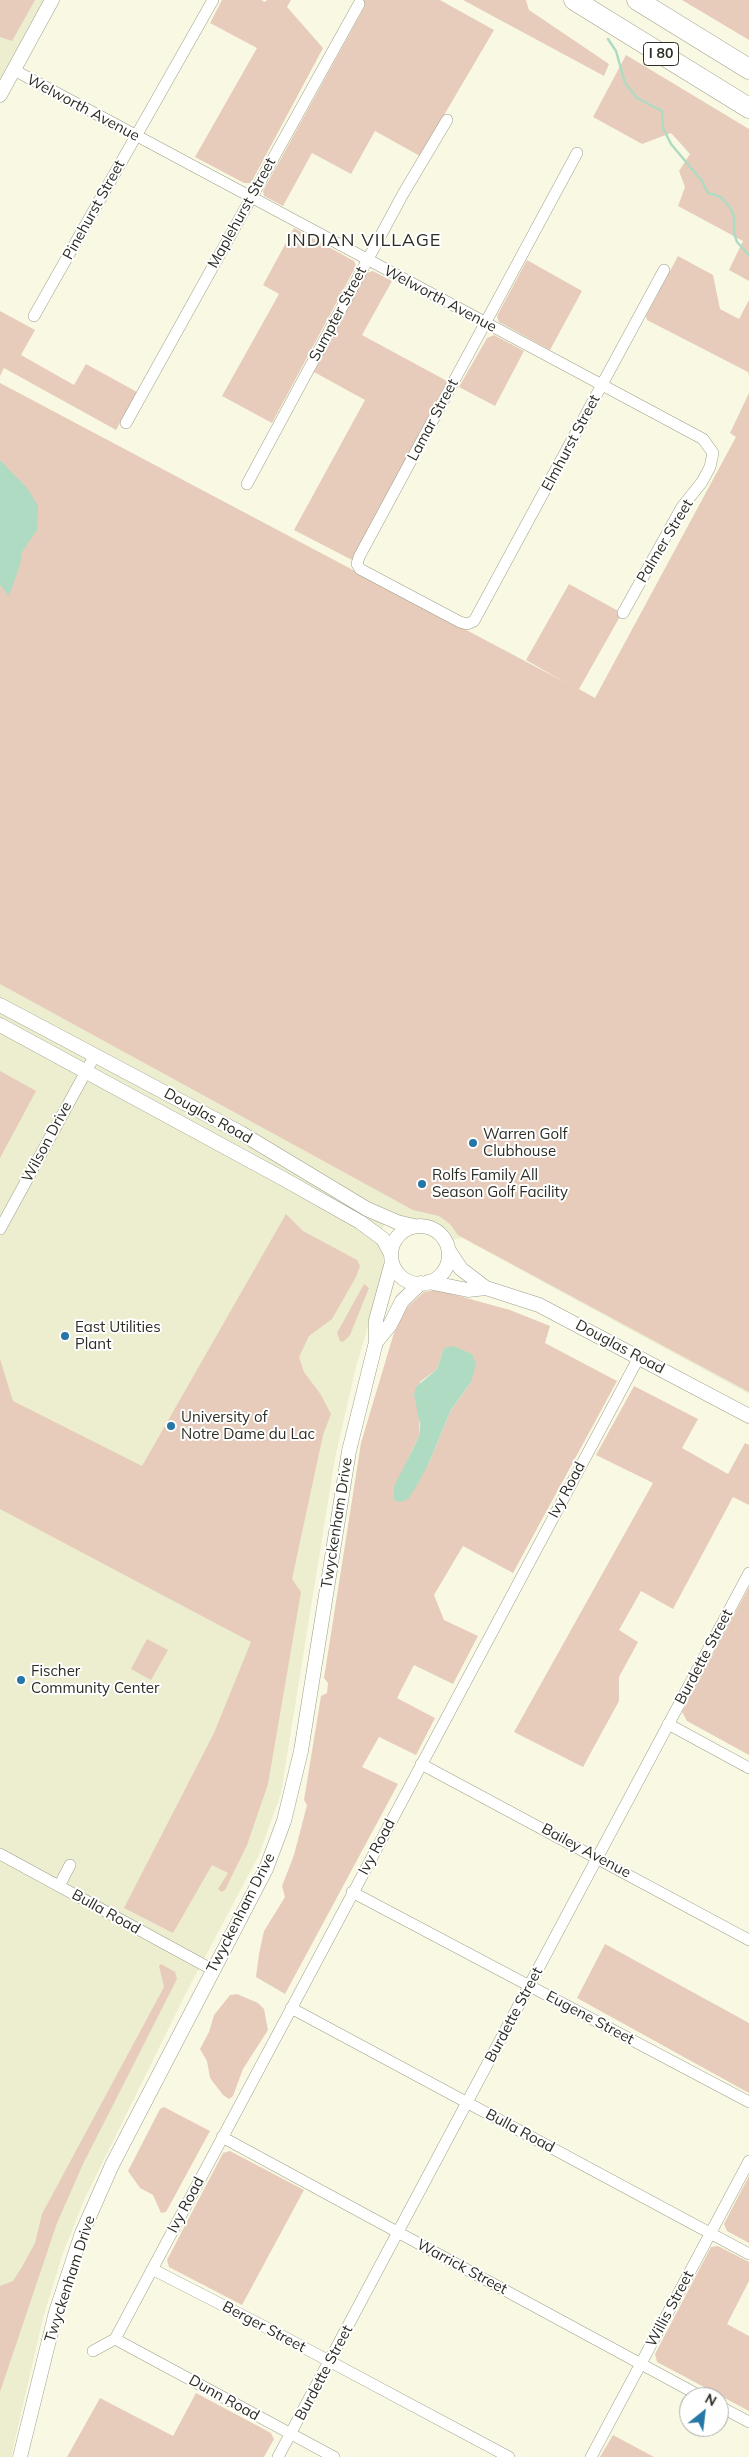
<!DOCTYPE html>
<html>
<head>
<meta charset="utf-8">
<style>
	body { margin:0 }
	#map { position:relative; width:749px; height:2457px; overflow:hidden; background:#f9f9e3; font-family:Mulish,sans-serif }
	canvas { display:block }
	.north { position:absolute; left:679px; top:2387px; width:50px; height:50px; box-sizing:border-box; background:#fff; border:1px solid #ababa8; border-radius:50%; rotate:29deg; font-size:14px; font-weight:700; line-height:20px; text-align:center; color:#2d2d25 }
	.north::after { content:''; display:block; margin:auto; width:18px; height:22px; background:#2677a8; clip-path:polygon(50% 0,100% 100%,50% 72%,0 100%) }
</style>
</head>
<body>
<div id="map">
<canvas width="749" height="2457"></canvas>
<div class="north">N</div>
</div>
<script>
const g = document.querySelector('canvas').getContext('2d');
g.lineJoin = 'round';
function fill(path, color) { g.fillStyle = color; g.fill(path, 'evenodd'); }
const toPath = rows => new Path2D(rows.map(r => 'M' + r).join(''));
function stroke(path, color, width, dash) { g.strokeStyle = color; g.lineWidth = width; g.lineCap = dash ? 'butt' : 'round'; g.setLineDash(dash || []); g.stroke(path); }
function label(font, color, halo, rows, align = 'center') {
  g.font = font + ' Mulish,sans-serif'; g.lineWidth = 4; g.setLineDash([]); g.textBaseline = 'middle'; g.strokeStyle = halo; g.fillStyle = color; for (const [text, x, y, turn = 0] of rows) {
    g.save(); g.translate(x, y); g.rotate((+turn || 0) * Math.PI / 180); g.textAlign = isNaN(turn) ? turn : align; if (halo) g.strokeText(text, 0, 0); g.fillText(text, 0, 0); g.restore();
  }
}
fill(toPath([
	[0,0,44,0,0,83],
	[0,383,595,698,749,413,749,1394,462,1238,452,1240,445,1231,437,1225,391,1213,376,1240,383,1251,384,1272,356,1367,335,1458,281,1793,259,1855,187,1991,84,2200,62,2256,43,2318,11,2457,0,2457]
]), '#ededd0');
fill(toPath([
	[0,0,35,0,12,41,0,37],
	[222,0,261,0,265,2,267,0,291,0,287,7,323,48,251,183,244,183,195,157,257,48,210,23],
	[355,0,440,0,494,30,420,156,375,131,351,174,312,153,283,206,264,196,263,191,365,6],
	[463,0,526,0,529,10,609,64,604,76],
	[682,0,749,0,749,40],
	[626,55,749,129,749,281,729,270,743,241,678,206,685,187,679,171,690,154,671,133,642,144,593,117],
	[294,228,354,261,356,266,272,423,222,396,279,294,263,285],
	[678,256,713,275,720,309,739,319,749,300,749,376,748,372,647,320,646,316],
	[527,260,582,291,550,350,499,322,497,316],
	[373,271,392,281,362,335,447,381,352,560,294,530,365,400,314,372,367,273],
	[0,311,35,330,21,355,74,385,86,364,137,392,116,430,4,368,0,376],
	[494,335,524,351,495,406,459,387,487,338],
	[0,383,568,684,526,660,569,584,622,613,579,689,595,698,736,437,730,433,749,393,749,1392,458,1235,450,1224,439,1216,413,1210,0,984],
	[0,1071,36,1091,0,1158],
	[286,1214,303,1231,357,1260,360,1266,356,1277,332,1319,309,1336,299,1357,304,1372,321,1395,331,1414,323,1435,292,1579,301,1592,268,1784,247,1845,225,1890,222,1892,218,1889,228,1873,212,1865,173,1933,124,1908,214,1733,251,1642,0,1509,0,1359,13,1401,142,1466],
	[364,1284,369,1288,350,1335,343,1342,340,1341,337,1333],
	[437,1290,510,1310,550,1326,545,1343,617,1381,513,1573,463,1546,434,1595,444,1620,478,1636,453,1684,414,1665,397,1698,435,1718,416,1755,379,1737,362,1767,398,1784,285,1994,256,1977,259,1954,264,1931,285,1897,282,1886,294,1855,307,1805,304,1800,321,1696,327,1693,328,1683,324,1678,361,1443,393,1336,402,1312,424,1292],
	[442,1354,471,1382,451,1410,428,1465,404,1468,419,1436,420,1382,437,1369],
	[634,1386,698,1419,682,1448,728,1474,745,1443,749,1445,749,1505,733,1497,673,1609,641,1591,619,1630,638,1642,619,1677,619,1701,583,1767,514,1732,653,1483,596,1455],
	[749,1587,749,1755,687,1721,682,1712],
	[147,1639,168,1650,151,1680,131,1669],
	[605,1944,749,2023,749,2093,577,1998],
	[161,1964,175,1972,177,1979,83,2164,57,2223,0,2392,0,2286,13,2281,22,2267,35,2243,42,2214,164,1987,159,1966],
	[237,1994,258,2003,264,2009,268,2030,243,2069,233,2096,229,2099,223,2095,210,2078,207,2061,200,2049,209,2032,214,2015,230,1995],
	[164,2107,210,2131,166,2212,161,2213,153,2195,140,2188,128,2171,160,2109],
	[230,2151,304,2190,242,2305,169,2267,167,2260,223,2153],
	[749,2176,749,2243,727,2231,724,2224],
	[718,2246,749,2262,749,2281,727,2324,749,2336,749,2411,657,2362,655,2354,711,2247],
	[196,2393,271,2433,274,2439,264,2457,67,2457,100,2398,173,2436],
	[613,2435,654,2457,600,2457]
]), '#e7ccbb');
fill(toPath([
	[0,460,28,489,38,506,38,511,37,530,22,552,20,565,9,596,0,585],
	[453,1346,472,1354,476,1364,471,1382,451,1410,428,1465,416,1487,408,1499,401,1502,394,1500,394,1486,412,1451,419,1436,420,1424,414,1395,416,1387,437,1369,444,1348]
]), '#afdbc3');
stroke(toPath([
	[608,39,616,51,625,83,637,98,662,111,663,128,671,144,702,181,708,193,721,197,731,209,734,216,734,233,737,242,749,255]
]), '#afdbc3', 2.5);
const minor = toPath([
	[14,70,703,439,713,453,710,467,702,482,682,507,623,613],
	[577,153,359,557,357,564,360,569,460,622,467,624,474,621,664,270],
	[34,316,213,0],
	[126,423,359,4],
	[247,484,403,194,447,120],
	[0,1229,95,1055],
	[668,1724,749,1768],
	[421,1764,749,1940],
	[0,1854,213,1970],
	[59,1886,70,1865],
	[352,1892,749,2102],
	[291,2008,749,2254],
	[222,2137,702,2397],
	[152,2269,271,2330,509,2457],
	[115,2339,639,1357],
	[115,2339,334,2457],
	[93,2351,115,2339],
	[719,2406,749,2422],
	[278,2457,749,1573],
	[591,2457,749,2161]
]);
const tertiary = toPath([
	[0,95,52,0],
	[0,1005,241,1133,367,1209,397,1222,414,1226],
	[0,1025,282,1178,360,1222,383,1239,391,1254],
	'391 1255a29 29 0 1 1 58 0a29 29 0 1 1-58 0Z',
	[449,1251,461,1269,486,1288],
	[428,1282,468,1290,486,1288,539,1305,749,1416],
	[376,1342,390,1325,402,1301,421,1283],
	[20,2457,56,2312,82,2233,112,2165,266,1869,284,1821,301,1751,349,1451,376,1342,376,1320,392,1262]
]);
const motorway = toPath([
	[574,0,749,108],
	[637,0,749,69]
]);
stroke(minor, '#9e9e8a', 12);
stroke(tertiary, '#9e9e8a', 15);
stroke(motorway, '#9e9e8a', 21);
stroke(minor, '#fff', 11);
stroke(tertiary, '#fff', 14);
stroke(motorway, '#fff', 20);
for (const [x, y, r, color] of [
	[473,1143,5,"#2677a8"],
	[422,1184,5,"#2677a8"],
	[65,1336,5,"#2677a8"],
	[171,1426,5,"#2677a8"],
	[21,1680,5,"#2677a8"]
]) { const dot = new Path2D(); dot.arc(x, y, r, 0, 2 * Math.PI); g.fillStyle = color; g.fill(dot); stroke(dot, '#fff', 2); }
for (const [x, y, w] of [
	[661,54,35]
]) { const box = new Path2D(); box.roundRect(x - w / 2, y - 11.5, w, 23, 4); g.fillStyle = '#fff'; g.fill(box); stroke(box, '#2d2d25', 1); }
label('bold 14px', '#2d2d25', null, [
	["I 80",661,54]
]);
label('15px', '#2d2d25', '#fff', [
	["Welworth Avenue",83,108,28],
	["Pinehurst Street",94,210,-61],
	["Maplehurst Street",242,213,-61],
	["Welworth Avenue",440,299,28],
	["Sumpter Street",338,314,-62],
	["Lamar Street",433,420,-62],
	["Elmhurst Street",571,443,-62],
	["Palmer Street",665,541,-59],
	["Douglas Road",208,1116,29],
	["Wilson Drive",47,1142,-62],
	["Douglas Road",620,1347,28],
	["Ivy Road",567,1490,-62],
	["Twyckenham Drive",337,1523,-81],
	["Burdette Street",704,1657,-62],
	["Ivy Road",377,1847,-62],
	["Bailey Avenue",586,1851,28],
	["Bulla Road",106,1912,29],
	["Twyckenham Drive",241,1913,-63],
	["Burdette Street",514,2015,-62],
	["Eugene Street",590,2018,28],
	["Bulla Road",520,2131,28],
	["Ivy Road",186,2205,-62],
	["Warrick Street",462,2267,28],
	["Twyckenham Drive",70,2279,-72],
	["Willis Street",670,2309,-62],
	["Berger Street",264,2327,28],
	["Burdette Street",324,2373,-62],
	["Dunn Road",224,2398,29]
]);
label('15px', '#2d2d25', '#fff', [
	["Warren Golf",483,1134],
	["Clubhouse",483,1151],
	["Rolfs Family All",432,1175],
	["Season Golf Facility",432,1192],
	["East Utilities",75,1327],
	["Plant",75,1344],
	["University of",181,1417],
	["Notre Dame du Lac",181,1434],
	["Fischer",31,1671],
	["Community Center",31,1688]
], 'left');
g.letterSpacing = '1px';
label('18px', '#2d2d25', '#fff', [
	["INDIAN VILLAGE",364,241]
]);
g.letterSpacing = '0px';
</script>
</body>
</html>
